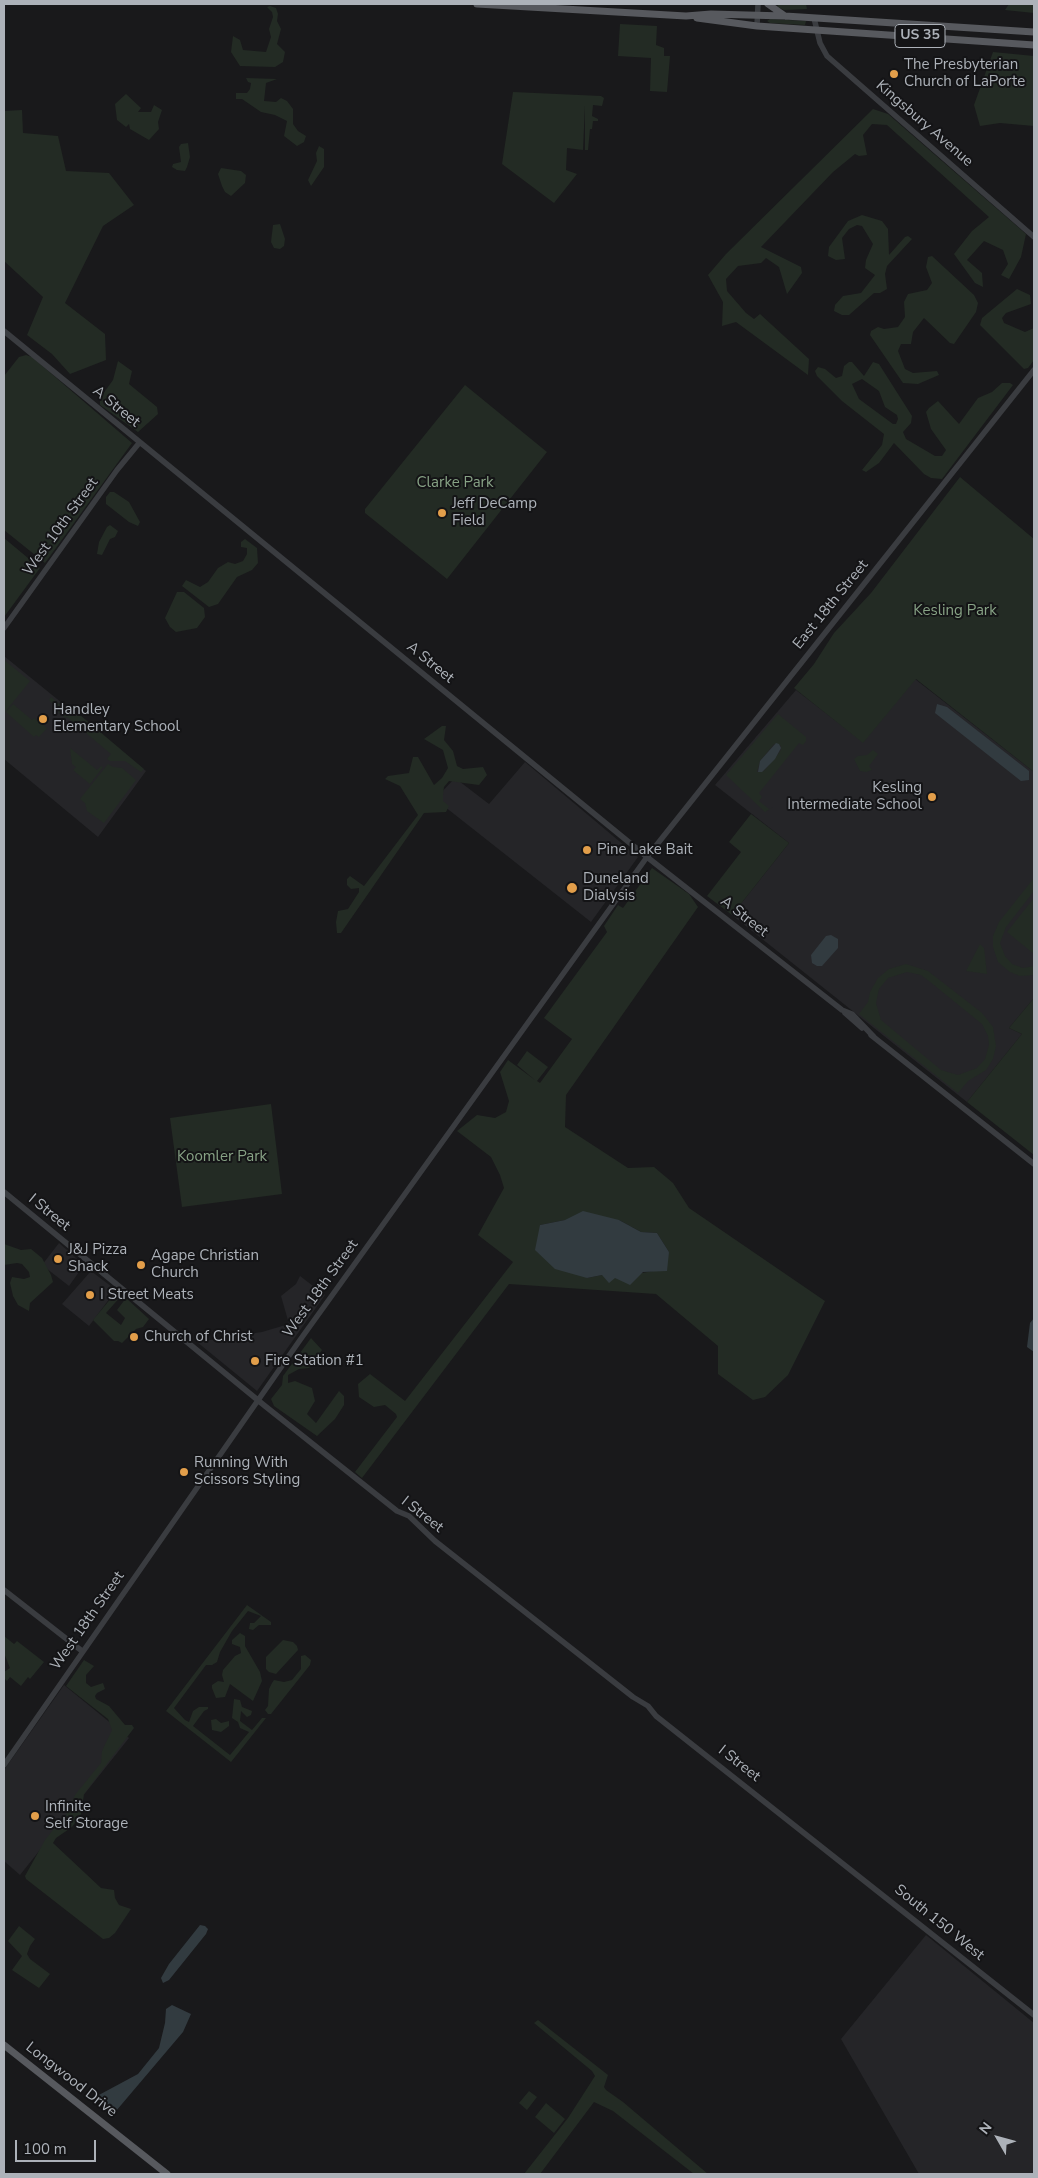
<!DOCTYPE html>
<html>
<head>
<meta charset="utf-8">
<style>
	body { margin:0 }
	#map { position:relative; width:1038px; height:2178px; overflow:hidden; background:#19191b; font-family:"Nunito Sans",sans-serif }
	canvas { display:block }
	.frame { position:absolute; inset:0; border:5px solid #adb2b9; pointer-events:none }
	.north { position:absolute; left:973px; top:2113px; width:50px; height:50px; -webkit-text-stroke:4px #141416; paint-order:stroke; rotate:308deg; font-size:14px; font-weight:700; line-height:20px; text-align:center; color:#adb2b9 }
	.north::after { content:''; display:block; margin:auto; width:18px; height:22px; background:#adb2b9; clip-path:polygon(50% 0,100% 100%,50% 72%,0 100%) }
	.scale { position:absolute; left:15px; top:2140px; width:81px; height:22px; box-sizing:border-box; border:2px solid #adb2b9; border-top:0; padding-left:6px; font-size:15px; line-height:18px; white-space:nowrap; color:#adb2b9; -webkit-text-stroke:4px #141416; paint-order:stroke }
</style>
</head>
<body>
<div id="map">
<canvas width="1038" height="2178"></canvas>
<div class="frame"></div>
<div class="north">N</div>
<div class="scale">100 m</div>
</div>
<script>
const g = document.querySelector('canvas').getContext('2d');
g.lineJoin = 'round';
function fill(path, color) { g.fillStyle = color; g.fill(path, 'evenodd'); }
const toPath = rows => new Path2D(rows.map(r => 'M' + r).join(''));
function stroke(path, color, width, dash) { g.strokeStyle = color; g.lineWidth = width; g.lineCap = dash ? 'butt' : 'round'; g.setLineDash(dash || []); g.stroke(path); }
function label(font, color, halo, rows, align = 'center') {
  g.font = font + ' "Nunito Sans",sans-serif'; g.lineWidth = 4; g.setLineDash([]); g.textBaseline = 'middle'; g.strokeStyle = halo; g.fillStyle = color; for (const [text, x, y, turn = 0] of rows) {
    g.save(); g.translate(x, y); g.rotate((+turn || 0) * Math.PI / 180); g.textAlign = isNaN(turn) ? turn : align; if (halo) g.strokeText(text, 0, 0); g.fillText(text, 0, 0); g.restore();
  }
}
fill(toPath([
	[4,656,146,771,98,837,4,759],
	[915,679,1034,772,1034,998,1009,1028,1022,1034,967,1102,732,915,789,843,715,785,796,690,863,742],
	[525,762,638,857,591,922,435,799,455,778,489,804],
	[59,1243,84,1265,69,1286,42,1265],
	[91,1271,116,1290,89,1326,62,1304],
	[300,1276,325,1295,257,1391,197,1342,262,1332,289,1324,281,1296,296,1284],
	[64,1685,129,1738,20,1875,4,1861,4,1770],
	[926,1935,1034,2023,1034,2174,919,2174,841,2039]
]), '#252528');
fill(toPath([
	[779,4,806,4,807,9,784,10,777,7],
	[1009,4,1034,4,1034,13,1005,10],
	[270,6,276,8,278,14,277,21,281,29,277,44,285,52,283,62,275,67,240,66,231,52,233,36,240,40,243,50,266,52,271,37,269,29,273,17,272,12,267,7],
	[770,19,806,21,805,25,770,23,767,21],
	[620,24,657,26,656,45,664,48,664,56,670,56,667,92,650,91,651,58,618,56],
	[993,52,1034,56,1034,126,1000,123,980,126,974,105],
	[246,78,277,79,266,83,264,101,276,102,281,98,287,101,293,109,293,124,298,131,306,136,304,142,297,146,284,136,287,121,275,115,261,112,242,99,236,99,236,93,247,93,250,89,251,83,248,82],
	[513,92,601,96,604,98,602,106,593,105,592,116,598,119,598,121,593,121,592,129,590,129,588,150,585,150,585,105,583,150,567,148,566,170,577,174,554,203,502,164],
	[126,94,141,108,138,112,151,112,154,105,162,110,158,122,159,129,149,140,130,129,129,124,126,127,117,120,115,104],
	[873,109,888,114,1026,234,1021,257,1009,279,1001,275,1008,264,1003,250,984,241,967,260,982,273,983,287,975,283,954,254,972,231,989,217,887,125,872,124,863,135,867,155,859,156,855,154,833,172,761,247,801,267,802,273,787,294,779,267,766,258,761,263,738,266,726,279,727,291,746,313,754,319,760,314,809,359,808,375,736,322,722,326,723,302,708,275,726,254],
	[22,110,23,133,58,136,66,171,109,173,134,205,103,226,65,303,105,334,106,360,70,374,52,354,27,335,43,297,4,261,4,111],
	[188,143,190,157,187,167,185,171,177,170,172,167,173,164,181,162,179,147,181,144],
	[319,146,324,149,324,167,311,186,308,180,317,161,316,153],
	[221,168,241,171,246,175,245,183,231,196,225,192,222,186,218,174],
	[862,215,882,221,888,229,889,255,905,237,908,236,912,239,887,266,885,274,887,289,880,293,874,293,849,315,842,315,834,311,835,305,843,296,861,293,875,275,865,268,866,260,873,244,862,226,857,225,849,229,842,238,845,259,836,260,828,256,829,247,848,221],
	[280,224,285,239,284,246,280,249,274,248,271,242,273,225],
	[932,256,974,295,978,303,976,312,954,344,950,343,924,318,913,332,911,344,901,344,898,351,905,369,913,373,937,371,939,375,918,384,903,383,870,335,871,331,878,327,884,329,898,327,905,317,904,302,908,294,927,290,932,283,926,267,928,257],
	[1017,289,1030,295,1031,304,1006,313,1002,318,1004,323,1025,332,1034,328,1034,360,1028,368,1024,369,980,325,982,318],
	[26,355,32,357,132,443,45,563,4,530,4,376,19,357],
	[118,361,132,371,129,384,157,407,158,414,138,432,100,405,100,398,113,380],
	[849,362,852,362,864,376,873,362,879,364,912,416,911,423,903,432,906,439,935,456,942,456,946,450,931,429,926,412,929,408,938,401,959,424,978,398,992,392,1002,383,1010,383,1013,385,942,479,931,478,924,474,894,443,879,463,866,472,862,470,882,445,884,434,842,401,817,376,815,371,818,367,825,369,836,378,842,376,844,366],
	[862,379,879,391,885,407,897,415,898,419,896,424,893,424,859,399,852,384],
	[465,385,547,452,447,579,365,513,365,509],
	[960,477,1034,539,1034,772,916,679,863,743,794,688,814,664,834,633,871,593],
	[110,492,114,492,129,502,140,522,138,526,129,522,106,504,106,497],
	[110,525,118,531,115,537,110,539,102,555,97,554,99,542,107,527],
	[4,538,40,568,4,617],
	[245,539,257,548,258,563,252,570,237,577,218,604,209,607,182,586,186,580,200,587,208,582,218,568,228,562,235,564,243,561,247,554,247,548,241,547,241,542],
	[177,592,184,592,204,608,205,617,197,628,176,632,170,627,165,618],
	[4,660,30,681,5,712,4,711],
	[51,697,74,716,80,715,144,769,141,772,125,761,110,761,107,759,111,754,67,717,65,718,55,709,56,707,49,700],
	[13,704,32,720,34,718,47,728,39,737,36,735,34,737,6,712],
	[778,714,806,737,806,741,803,745,799,743,759,793,762,797,759,801,769,809,773,807,765,812,726,775],
	[774,744,781,746,781,750,764,771,757,772,760,761],
	[442,726,446,726,444,740,453,751,457,766,463,769,483,767,487,775,479,785,449,781,444,787,443,795,443,801,449,806,446,812,424,813,341,933,337,933,336,922,338,911,348,909,359,892,359,888,351,889,347,885,347,879,350,876,364,886,418,815,400,786,385,779,388,776,409,773,413,757,418,757,434,785,442,778,448,768,443,750,424,739],
	[70,748,97,770,101,766,103,767,90,784,73,770,76,767,72,764],
	[873,750,878,754,869,766,872,770,866,772,860,771,854,759,858,756,867,755],
	[108,764,113,767,122,768,136,780,104,823,87,811,85,803,80,799],
	[751,814,789,843,732,915,707,896,741,852,729,842],
	[652,868,689,894,698,907,566,1095,565,1127,628,1168,654,1167,673,1183,689,1208,825,1301,788,1375,765,1397,753,1400,718,1374,718,1346,656,1294,509,1284,362,1478,355,1472,397,1417,396,1414,385,1405,374,1407,359,1397,358,1384,370,1374,405,1401,513,1262,478,1235,504,1188,500,1175,491,1157,457,1131,477,1115,495,1118,506,1112,509,1101,500,1072,508,1060,535,1080,517,1065,527,1051,548,1067,537,1081,540,1083,572,1039,544,1018,607,932,604,926,618,905,623,908],
	[565,1220,619,1220,641,1232,657,1233,669,1252,653,1271,614,1278,602,1275,587,1278,540,1225],
	[1034,878,1034,891,1006,927,1000,943,1005,956,1012,964,1023,968,1034,966,1034,975,1020,976,1010,972,998,962,993,947,993,936,999,922],
	[1034,898,1034,954,1007,932],
	[980,944,984,948,987,974,966,971],
	[906,964,928,971,982,1013,993,1027,996,1046,993,1059,986,1070,968,1081,958,1093,859,1014,868,1002,870,992,878,978,889,969],
	[907,972,921,975,929,981,982,1024,988,1036,989,1045,985,1059,977,1068,958,1075,941,1070,881,1020,876,1003,879,989,888,978],
	[1034,998,1034,1155,967,1102,1022,1034,1009,1028],
	[271,1104,282,1194,182,1207,170,1118],
	[4,1244,21,1250,31,1249,42,1258,51,1275,53,1282,30,1303,29,1311,18,1305,13,1296,10,1283,12,1277,24,1279,30,1277,29,1272,22,1264,17,1263,4,1265],
	[117,1291,122,1295,106,1313,121,1325,125,1318,117,1310,126,1298,149,1319,143,1327,136,1329,122,1343,118,1341,114,1341,93,1320],
	[311,1338,322,1350,309,1368,299,1369,288,1375,288,1383,295,1381,312,1388,315,1401,307,1414,316,1423,339,1391,344,1396,344,1405,335,1419,317,1436,274,1406,271,1399,282,1385,283,1376],
	[247,1605,271,1622,271,1625,259,1625,253,1630,249,1629,250,1623,254,1623,261,1616,248,1611,232,1631,220,1652,217,1662,212,1665,206,1665,174,1708,185,1720,189,1722,193,1711,199,1707,208,1707,208,1709,204,1711,193,1726,230,1755,249,1732,240,1728,238,1722,232,1718,234,1699,240,1700,242,1707,252,1711,251,1715,247,1717,241,1711,240,1721,252,1730,262,1718,266,1718,231,1762,166,1711],
	[240,1633,245,1636,245,1646,260,1672,262,1681,253,1701,230,1684,225,1697,216,1698,212,1688,212,1685,218,1681,224,1682,222,1675,223,1670,235,1656,241,1653,240,1647,232,1644,232,1640],
	[4,1636,14,1644,17,1641,44,1662,30,1679,28,1677,21,1686,10,1677,7,1681,4,1678,4,1672,10,1668,4,1653],
	[283,1640,293,1642,297,1646,298,1650,276,1674,269,1672,266,1669,266,1657],
	[305,1655,311,1660,310,1665,271,1714,268,1714,265,1710,268,1706,269,1689,272,1683,274,1680,284,1682,292,1680,301,1669,301,1656],
	[84,1660,94,1666,86,1675,86,1683,91,1687,103,1683,105,1689,97,1693,95,1696,96,1699,109,1706,125,1725,132,1725,134,1728,84,1794,81,1814,72,1827,56,1838,53,1843,101,1888,114,1890,115,1898,119,1905,131,1909,115,1933,109,1938,103,1939,26,1879,25,1876,45,1840,53,1830,62,1824,75,1795,101,1763,102,1751,112,1730,108,1719,66,1686],
	[216,1719,221,1723,229,1721,229,1726,221,1732,212,1730,211,1720],
	[19,1926,35,1939,30,1946,27,1954,30,1959,50,1974,39,1988,12,1970,22,1956,8,1941],
	[538,2020,608,2075,604,2087,606,2090,623,2102,708,2174,694,2174,613,2111,594,2102,540,2174,524,2174,568,2118,595,2076,592,2071,534,2023],
	[529,2091,537,2097,527,2110,519,2103],
	[546,2103,565,2119,554,2133,535,2117]
]), '#232b24');
fill(toPath([
	[937,704,947,707,1029,771,1029,780,1021,781,935,713],
	[776,743,779,744,781,748,775,759,762,772,758,772,760,761],
	[831,935,838,939,838,948,822,966,817,966,812,963,811,955,826,936],
	[583,1211,619,1220,641,1232,657,1233,669,1252,667,1271,643,1272,630,1285,615,1278,609,1283,602,1275,587,1278,555,1269,535,1250,540,1225,565,1220],
	[1034,1318,1034,1352,1027,1347,1030,1323],
	[200,1925,205,1926,208,1929,206,1934,169,1980,163,1983,161,1978,169,1964],
	[172,2005,191,2014,183,2032,116,2111,98,2100,96,2098,97,2096,138,2074,159,2048,165,2023,166,2009]
]), '#323b40');
stroke(toPath([
	[814,18,820,43,827,56,1034,237],
	[757,26,758,4],
	[4,331,647,857,842,1010,852,1014,874,1037],
	[4,628,117,470,140,442],
	[845,1013,862,1028],
	[871,1035,1034,1164],
	[4,1192,265,1406,397,1511,409,1516,435,1541,633,1697,648,1706,656,1716,1034,2015],
	[4,1590,82,1651],
	[4,1765,300,1340,647,857,1034,370]
]), '#3a3c40', 5.5);
stroke(toPath([
	[477,4,686,16,711,14,785,16,1034,32],
	[768,4,785,16],
	[697,18,757,26,1034,45],
	[4,2045,167,2174]
]), '#57595e', 7);
for (const [x, y, r, color] of [
	[894,74,5,"#e29e4a"],
	[442,513,5,"#e29e4a"],
	[43,719,5,"#e29e4a"],
	[932,797,5,"#e29e4a"],
	[587,850,5,"#e29e4a"],
	[572,888,6,"#e29e4a"],
	[58,1259,5,"#e29e4a"],
	[141,1265,5,"#e29e4a"],
	[90,1295,5,"#e29e4a"],
	[134,1337,5,"#e29e4a"],
	[255,1361,5,"#e29e4a"],
	[184,1472,5,"#e29e4a"],
	[35,1816,5,"#e29e4a"]
]) { const dot = new Path2D(); dot.arc(x, y, r, 0, 2 * Math.PI); g.fillStyle = color; g.fill(dot); stroke(dot, '#141416', 2); }
for (const [x, y, w] of [
	[920,36,50]
]) { const box = new Path2D(); box.roundRect(x - w / 2, y - 11.5, w, 23, 4); g.fillStyle = '#141416'; g.fill(box); stroke(box, '#adb2b9', 1); }
label('bold 14px', '#adb2b9', null, [
	["US 35",920,36]
]);
label('15px', '#adb2b9', '#141416', [
	["The Presbyterian",904,65],
	["Church of LaPorte",904,82],
	["Jeff DeCamp",452,504],
	["Field",452,521],
	["Handley",53,710],
	["Elementary School",53,727],
	["Kesling",922,788,"right"],
	["Intermediate School",922,805,"right"],
	["Pine Lake Bait",597,850],
	["Duneland",583,879],
	["Dialysis",583,896],
	["J&J Pizza",68,1250],
	["Shack",68,1267],
	["Agape Christian",151,1256],
	["Church",151,1273],
	["I Street Meats",100,1295],
	["Church of Christ",144,1337],
	["Fire Station #1",265,1361],
	["Running With",194,1463],
	["Scissors Styling",194,1480],
	["Infinite",45,1807],
	["Self Storage",45,1824]
], 'left');
label('15px', '#adb2b9', '#141416', [
	["Kingsbury Avenue",924,124,41],
	["A Street",116,407,39],
	["West 10th Street",61,527,-54],
	["East 18th Street",831,605,-51],
	["A Street",430,663,39],
	["A Street",744,917,38],
	["I Street",49,1213,39],
	["West 18th Street",321,1289,-54],
	["I Street",422,1515,38],
	["West 18th Street",88,1621,-55],
	["I Street",739,1764,38],
	["South 150 West",939,1923,39],
	["Longwood Drive",71,2080,38]
]);
label('15px', '#87a285', '#141416', [
	["Clarke Park",455,483],
	["Kesling Park",955,611],
	["Koomler Park",222,1157]
]);
</script>
</body>
</html>
